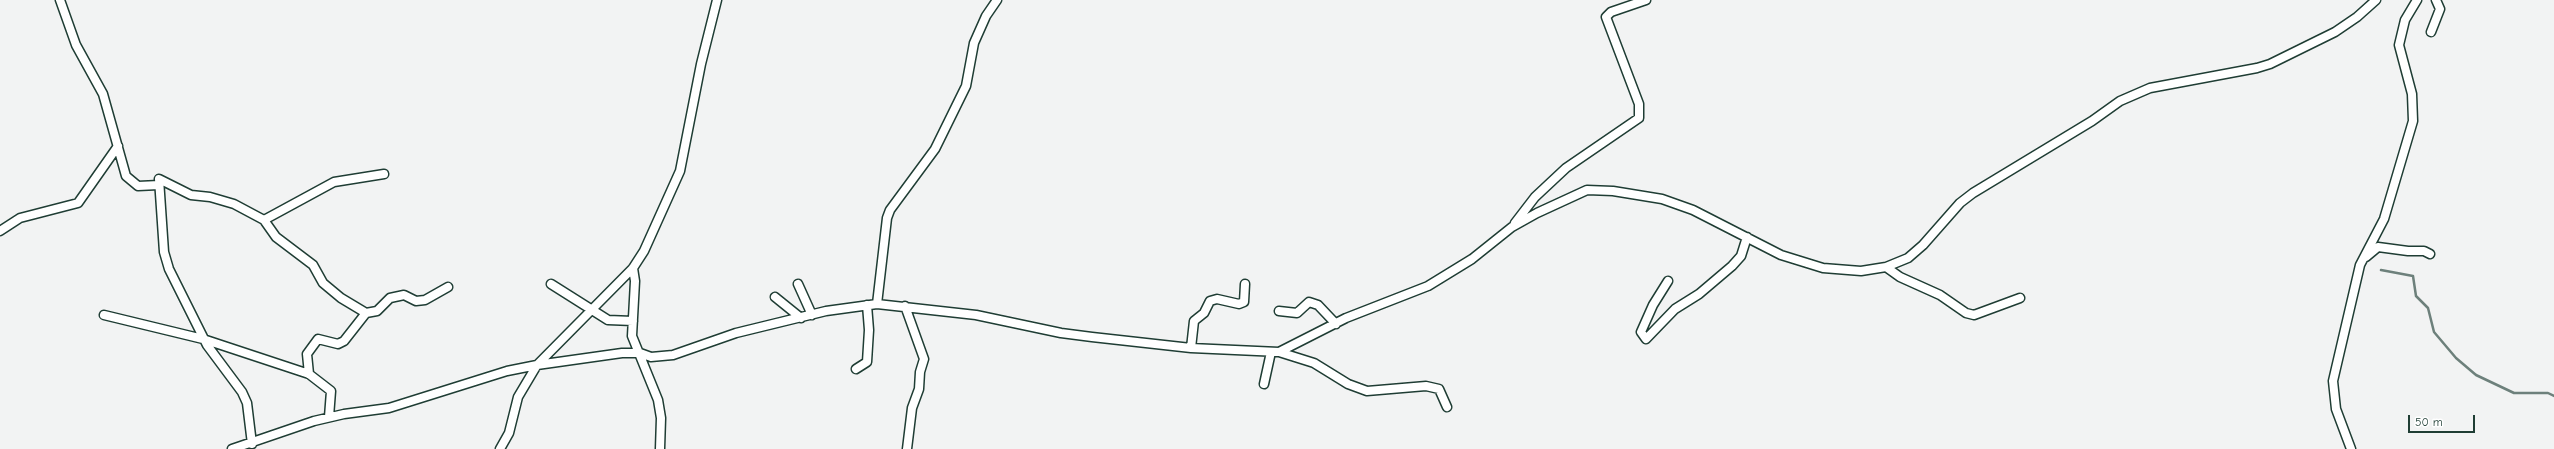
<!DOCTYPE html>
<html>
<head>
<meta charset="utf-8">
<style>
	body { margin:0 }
	#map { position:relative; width:2554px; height:449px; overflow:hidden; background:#f2f3f3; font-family:"Comic Neue",sans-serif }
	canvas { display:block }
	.scale { position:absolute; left:2408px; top:415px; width:67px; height:18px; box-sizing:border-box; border:2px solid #1f3d34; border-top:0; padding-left:5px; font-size:12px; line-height:14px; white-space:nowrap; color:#1f3d34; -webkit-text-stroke:3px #fff; paint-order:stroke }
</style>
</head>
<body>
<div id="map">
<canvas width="2554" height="449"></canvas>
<div class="scale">50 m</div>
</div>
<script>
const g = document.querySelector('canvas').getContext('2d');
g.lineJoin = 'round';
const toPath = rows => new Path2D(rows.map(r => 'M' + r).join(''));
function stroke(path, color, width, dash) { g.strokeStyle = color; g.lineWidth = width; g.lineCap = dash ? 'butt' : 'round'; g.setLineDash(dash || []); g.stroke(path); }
stroke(toPath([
	[2381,270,2413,276,2416,296,2428,308,2434,332,2456,358,2476,375,2514,393,2548,393,2554,396]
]), '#6d807b', 2.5);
const minor = toPath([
	[60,0,76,45,103,94,126,176,138,186,159,185],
	[2431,32,2440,9,2436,0],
	[264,220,276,237,313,265,323,283,341,298,366,313,344,341,338,344,318,339,307,354,309,374],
	[1515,223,1535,197,1566,168,1639,118,1639,104,1606,17,1611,12,1646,0],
	[0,231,20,218,78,203,118,146],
	[2366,257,2378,247,2408,251,2424,251,2430,254],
	[1886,267,1900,277,1940,295,1966,313,1974,315,2020,298],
	[633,268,635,281,632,336,658,400,661,418,660,449],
	[1668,281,1653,305,1641,332,1646,339,1675,309,1699,294,1732,266,1741,256,1747,237],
	[551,284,608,320,633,321],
	[798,284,812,315],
	[775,297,801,318],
	[877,304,887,218,890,210,935,149,966,86,974,43,986,16,997,0],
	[905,306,924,359,920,372,919,389,912,408,907,449],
	[1279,311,1297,313,1309,302,1318,305,1336,324],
	[366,313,377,311,390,298,404,295,416,301,425,300,448,287],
	[104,315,203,339,309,374,331,391,329,417],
	[1191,348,1194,321,1204,313,1210,301,1217,299,1239,304,1244,302,1245,284],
	[1279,352,1314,363,1348,384,1367,391,1426,386,1439,389,1447,407],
	[856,369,867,362,869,330,867,305],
	[1264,384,1271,352],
	[252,444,247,403,242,392,207,345,169,269,164,252,159,179,191,195,210,197,234,204,264,220,334,182,384,174],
	[232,449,314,421,344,414,389,408,507,371,537,365,622,353,640,353,651,357,673,355,736,333,826,311,877,304,976,315,1061,333,1092,337,1191,348,1279,352,1346,318,1428,286,1472,259,1512,227,1537,213,1587,190,1613,191,1662,199,1693,210,1781,255,1823,268,1861,271,1886,267,1908,258,1923,245,1960,203,1973,193,2092,121,2120,101,2150,88,2257,68,2270,64,2335,32,2357,17,2376,0],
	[500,449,509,433,518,397,537,365,633,268,644,251,680,171,701,64,717,0],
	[2351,449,2336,409,2333,381,2360,265,2384,219,2413,121,2412,94,2399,45,2405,20,2417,0]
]);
stroke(minor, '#1f3d34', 11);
stroke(minor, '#fff', 8);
</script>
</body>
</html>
